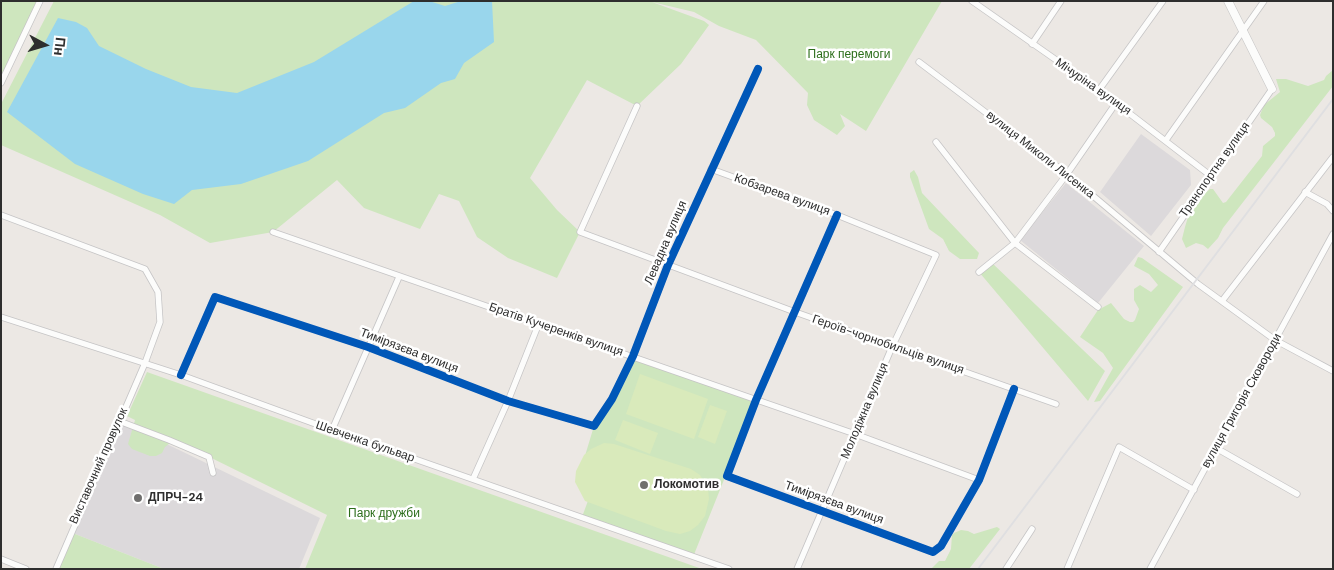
<!DOCTYPE html>
<html>
<head>
<meta charset="utf-8">
<style>
	body { margin:0 }
	#map { position:relative; width:1334px; height:570px; overflow:hidden; background:#ece8e4; font-family:"DM Sans",sans-serif }
	canvas { display:block }
	.frame { position:absolute; inset:0; border:2px solid #2e2e2e; pointer-events:none }
	.north { position:absolute; left:20px; top:20px; width:50px; height:50px; -webkit-text-stroke:4px #fff; paint-order:stroke; rotate:96deg; font-size:14px; font-weight:700; line-height:20px; text-align:center; color:#2e2e2e }
	.north::after { content:''; display:block; margin:auto; width:18px; height:22px; background:#2e2e2e; clip-path:polygon(50% 0,100% 100%,50% 72%,0 100%) }
</style>
</head>
<body>
<div id="map">
<canvas width="1334" height="570"></canvas>
<div class="frame"></div>
<div class="north">Пн</div>
</div>
<script>
const g = document.querySelector('canvas').getContext('2d');
g.lineJoin = 'round';
function fill(path, color) { g.fillStyle = color; g.fill(path, 'evenodd'); }
const toPath = rows => new Path2D(rows.map(r => 'M' + r).join(''));
function stroke(path, color, width, dash) { g.strokeStyle = color; g.lineWidth = width; g.lineCap = dash ? 'butt' : 'round'; g.setLineDash(dash || []); g.stroke(path); }
function label(font, color, halo, rows, align = 'center') {
  g.font = font + ' "DM Sans",sans-serif'; g.lineWidth = 5; g.setLineDash([]); g.textBaseline = 'middle'; g.strokeStyle = halo; g.fillStyle = color; for (const [text, x, y, turn = 0] of rows) {
    g.save(); g.translate(x, y); g.rotate((+turn || 0) * Math.PI / 180); g.textAlign = isNaN(turn) ? turn : align; if (halo) g.strokeText(text, 0, 0); g.fillText(text, 0, 0); g.restore();
  }
}
fill(toPath([
	[1141,134,1190,170,1191,185,1151,236,1100,192],
	[1066,183,1144,246,1098,303,1020,240],
	[119,421,320,518,299,569,164,569,70,532]
]), '#dcd9db');
fill(toPath([
	[1,1,41,1,1,83],
	[54,1,650,2,942,1,866,131,840,114,845,126,837,135,814,120,807,105,808,93,756,40,719,26,694,12,652,2,704,21,709,25,681,64,637,106,587,80,530,178,557,210,580,232,557,278,508,258,477,237,459,201,439,194,420,229,364,208,337,180,273,232,210,243,160,215,1,145,1,104],
	[1333,70,1333,86,1223,228,1218,238,1208,249,1203,245,1196,243,1186,248,1182,239,1185,227,1188,217,1204,194,1210,189,1213,189,1223,203,1226,202,1262,156,1263,146,1275,136,1275,133,1272,127,1261,118,1260,115,1264,105,1280,92,1276,79,1286,79,1308,86,1324,80,1326,76],
	[914,170,918,177,922,193,979,253,977,259,960,259,949,251,943,239,929,229,910,177,910,173],
	[1138,257,1142,258,1183,287,1100,401,1094,402,1113,368,1103,353,1080,337,1098,310,1111,303,1124,319,1130,322,1133,322,1135,320,1139,309,1134,300,1134,289,1140,285,1151,292,1158,285,1149,274,1134,266],
	[991,262,1105,371,1088,401,979,272],
	[633,356,756,400,693,557,582,517,589,498,581,469,594,426],
	[147,372,702,569,305,569,327,515,177,441,170,443,165,447,162,453,156,456,150,456,132,449,128,444,135,420,127,416],
	[997,527,1000,529,969,569,931,569,939,561,945,561,951,549,952,535,954,533,961,530,968,531,974,534],
	[70,532,164,569,56,569]
]), '#cee6be');
fill(toPath([
	[640,374,708,399,694,439,626,414],
	[710,405,727,411,715,444,698,437],
	[623,420,658,433,650,454,615,440],
	[604,443,614,444,691,469,700,475,708,488,709,499,705,516,698,525,690,531,680,534,666,531,585,501,575,482,576,471,584,455,591,449]
]), '#d9eabb');
fill(toPath([
	[414,1,429,1,445,6,461,1,492,1,494,42,464,63,455,79,441,83,405,108,384,113,308,161,241,184,192,190,174,204,143,194,75,164,7,112,58,18,76,22,87,28,99,46,146,69,191,87,237,93,314,62]
]), '#99d6ec');
const street = toPath([
	[972,1,1099,90,1211,176],
	[1032,44,1061,1],
	[919,62,1067,174,1198,284,1275,340,1333,371],
	[1,83,40,1],
	[1099,90,1163,1],
	[637,106,580,232,795,312,1056,404],
	[1166,140,1264,1],
	[936,142,1015,243,1098,307],
	[711,169,837,215,936,255,892,347,797,569],
	[1305,192,1327,204,1333,211],
	[1,215,145,269,158,292,160,322,145,363,56,569],
	[837,215,756,400,727,476,933,552,941,546,979,480,1014,389],
	[273,232,855,434,979,480],
	[1159,252,1272,89],
	[979,272,1015,243,1067,174,1116,103],
	[1222,301,1333,157],
	[1,317,181,375,332,430,729,569],
	[181,375,215,297,368,347,508,401,594,426,612,399,633,356,668,265,758,69],
	[119,421,169,440,209,457,213,473],
	[332,430,399,277],
	[1216,448,1297,494],
	[473,479,508,401,539,323],
	[1,559,26,569],
	[1006,569,1032,529],
	[1067,569,1119,447,1194,490],
	[1150,569,1333,234]
]);
const secondary = toPath([
	[1228,1,1272,89]
]);
stroke(street, '#c5c4c5', 7);
stroke(secondary, '#c5c4c5', 9);
stroke(street, '#fcfcfb', 5.5);
stroke(secondary, '#fcfcfb', 8);
stroke(toPath([
	[978,569,1333,99]
]), '#dfdfe1', 2);
stroke(toPath([
	[837,215,756,400,727,476,933,552,941,546,979,480,1014,389],
	[181,375,215,297,368,347,508,401,594,426,612,399,633,356,668,265,758,69]
]), '#0057b8', 8);
for (const [x, y, r, color] of [
	[644,485,5,"#706f6e"],
	[138,498,5,"#706f6e"]
]) { const dot = new Path2D(); dot.arc(x, y, r, 0, 2 * Math.PI); g.fillStyle = color; g.fill(dot); stroke(dot, '#fff', 2); }
label('12px', '#2c6e1b', '#fff', [
	["Парк перемоги",849,55],
	["Парк дружби",384,514]
]);
label('12px', '#2e2e2e', '#fff', [
	["Мічуріна вулиця",1093,87,35],
	["вулиця Миколи Лисенка",1040,155,38],
	["Транспортна вулиця",1215,170,-55],
	["Кобзарева вулиця",782,195,20],
	["Левадна вулиця",666,243,-67],
	["Братів Кучеренків вулиця",556,330,19],
	["Героїв-чорнобильців вулиця",888,345,19],
	["Тимірязєва вулиця",409,351,21],
	["вулиця Григорія Сковороди",1242,401,-61],
	["Молодіжна вулиця",865,411,-67],
	["Шевченка бульвар",365,442,19],
	["Виставочний провулок",99,466,-66],
	["Тимірязєва вулиця",834,503,20]
]);
label('bold 12px', '#2e2e2e', '#fff', [
	["Локомотив",654,485],
	["ДПРЧ-24",148,498]
], 'left');
</script>
</body>
</html>
